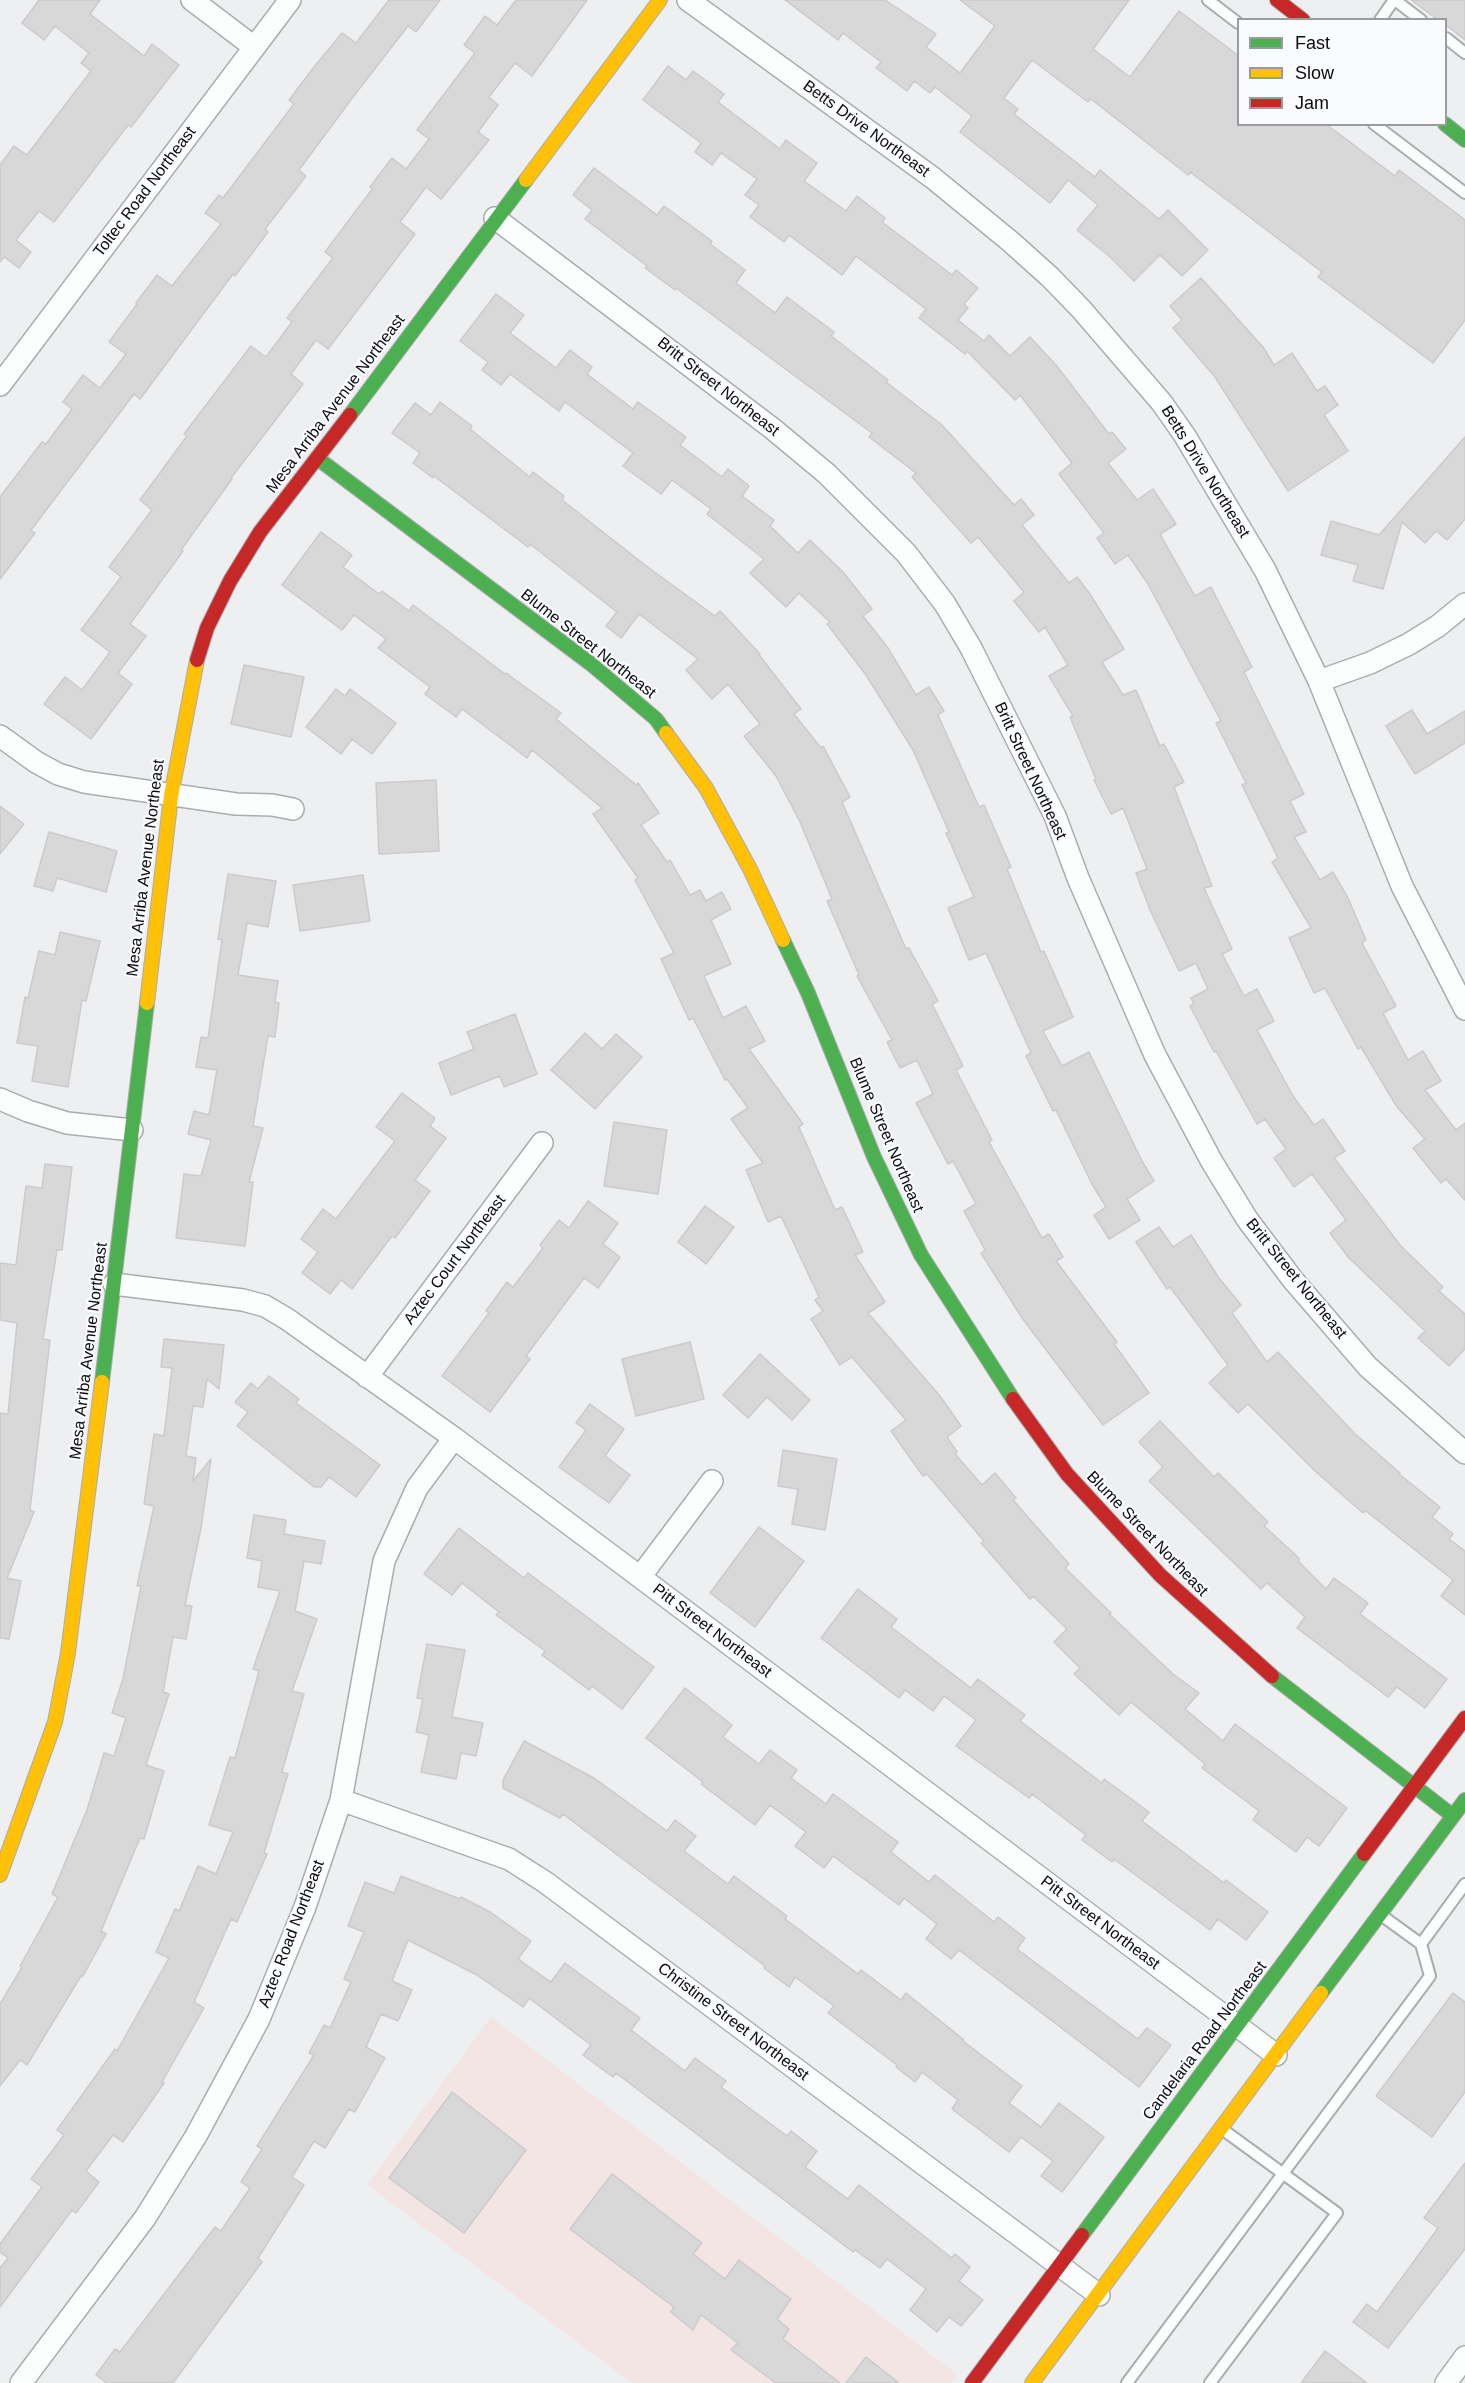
<!DOCTYPE html>
<html>
<head>
<meta charset="utf-8">
<style>
	body { margin:0 }
	#map { position:relative; width:1465px; height:2383px; overflow:hidden; background:#eeeff1; font-family:Helvetica,sans-serif }
	canvas { display:block }
	.legend { position:absolute; left:1237px; top:18px; width:210px; height:108px; box-sizing:border-box; background:#fafbff; border:2px solid #9a9b9e; margin:0; padding:8px 10px; list-style:none; font-size:18px; color:#0b0b0d }
	.legend li { display:flex; align-items:center; gap:12px; height:30px }
	.legend b { width:30px; border:2px solid #9a9b9e }
</style>
</head>
<body>
<div id="map">
<canvas width="1465" height="2383"></canvas>
<ul class="legend">
<li><b style="height:8px;background:#4caf50"></b>Fast</li>
<li><b style="height:8px;background:#ffc107"></b>Slow</li>
<li><b style="height:8px;background:#c62828"></b>Jam</li>
</ul>
</div>
<script>
const g = document.querySelector('canvas').getContext('2d');
g.lineJoin = 'round';
function fill(path, color) { g.fillStyle = color; g.fill(path, 'evenodd'); }
const toPath = rows => new Path2D(rows.map(r => 'M' + r).join(''));
function stroke(path, color, width, dash) { g.strokeStyle = color; g.lineWidth = width; g.lineCap = dash ? 'butt' : 'round'; g.setLineDash(dash || []); g.stroke(path); }
function label(font, color, halo, rows, align = 'center') {
  g.font = font + ' Helvetica,sans-serif'; g.lineWidth = 4.5; g.setLineDash([]); g.textBaseline = 'middle'; g.strokeStyle = halo; g.fillStyle = color; for (const [text, x, y, turn = 0] of rows) {
    g.save(); g.translate(x, y); g.rotate((+turn || 0) * Math.PI / 180); g.textAlign = isNaN(turn) ? turn : align; if (halo) g.strokeText(text, 0, 0); g.fillText(text, 0, 0); g.restore();
  }
}
fill(toPath([
	[491,2017,958,2375,951,2383,632,2383,367,2185]
]), '#f4e5e5');
const building = toPath([
	[39,0,100,0,90,14,144,56,152,44,179,65,131,127,128,125,54,222,39,211,16,240,31,252,19,268,4,257,0,262,0,165,14,146,27,155,91,71,81,63,89,53,55,26,44,40,22,23,39,0],
	[389,0,440,0,416,32,408,26,353,97,299,170,306,176,265,229,268,232,235,276,233,274,140,399,134,394,31,530,35,533,0,579,0,497,42,442,46,444,72,409,63,402,83,375,100,388,126,354,109,342,137,304,136,303,157,275,172,286,221,224,205,213,219,195,223,198,294,104,289,100,314,67,342,33,356,43,389,0],
	[516,0,587,0,532,76,515,63,489,97,498,105,478,132,489,140,441,199,426,187,400,222,415,234,328,349,316,340,291,374,303,384,231,478,232,479,181,550,183,551,130,624,146,636,118,673,132,684,91,739,44,704,65,677,82,690,110,652,81,630,121,577,109,567,152,510,140,500,187,436,184,434,251,346,266,357,292,322,287,318,333,258,325,252,373,188,370,187,392,158,406,169,429,139,417,130,475,53,464,45,485,16,497,25,516,0],
	[785,0,885,0,936,34,926,47,960,73,995,26,960,0,1129,0,1093,49,1130,77,1179,11,1239,56,1239,124,1326,124,1395,176,1399,170,1465,220,1465,320,1433,363,1318,277,1322,272,1190,172,1188,175,1091,99,1088,102,1032,60,1004,98,1018,109,1014,114,1095,177,1100,170,1159,219,1168,210,1208,250,1182,276,1160,255,1134,281,1110,257,1077,230,1098,205,1068,180,1050,203,960,132,972,116,935,87,930,93,914,81,907,91,876,68,881,62,843,33,838,40,785,0],
	[1411,0,1465,0,1465,40,1446,25,1446,20,1438,20,1411,0],
	[668,66,686,80,693,71,724,94,718,102,780,149,786,140,817,163,804,181,846,211,857,196,885,218,882,222,952,275,956,270,978,288,964,304,968,308,958,320,984,341,989,335,1010,356,1030,337,1056,365,1109,434,1112,432,1126,449,1108,463,1137,500,1153,489,1176,524,1160,534,1195,596,1211,587,1252,667,1244,672,1304,794,1290,801,1306,832,1294,837,1320,880,1333,872,1348,898,1366,940,1362,943,1396,1006,1383,1013,1408,1060,1423,1051,1441,1081,1425,1090,1456,1130,1465,1123,1465,1200,1446,1179,1441,1183,1413,1148,1425,1139,1397,1107,1361,1047,1358,1049,1325,988,1314,993,1289,938,1311,928,1272,862,1278,858,1242,785,1246,783,1216,723,1221,721,1148,584,1128,555,1115,564,1097,538,1104,533,1059,474,1072,463,1020,395,1015,400,967,351,965,354,919,318,926,309,856,256,842,275,789,235,784,242,750,217,759,205,745,195,757,179,721,153,712,165,695,152,701,143,643,100,668,66],
	[594,168,657,215,664,206,712,241,710,244,745,270,736,283,775,313,787,297,834,332,831,336,888,380,886,382,942,425,1014,505,1021,499,1034,515,1022,525,1069,583,1077,577,1090,594,1124,649,1102,662,1123,695,1136,690,1160,746,1164,744,1184,782,1174,787,1212,886,1204,888,1232,949,1222,954,1244,996,1257,989,1274,1021,1257,1030,1293,1096,1314,1125,1323,1119,1345,1151,1334,1158,1400,1245,1443,1287,1439,1291,1465,1314,1465,1349,1449,1366,1418,1338,1425,1331,1349,1258,1330,1233,1346,1220,1312,1174,1294,1187,1274,1158,1286,1149,1265,1119,1257,1124,1216,1051,1214,1052,1190,1006,1194,1004,1191,998,1208,989,1196,963,1179,971,1150,910,1136,873,1147,869,1123,808,1111,814,1094,780,1096,779,1070,717,1073,716,1049,676,1068,665,1045,627,1039,632,1014,601,1024,592,978,537,971,543,912,477,916,473,869,437,872,433,676,288,675,290,645,268,647,266,585,219,592,210,573,195,594,168],
	[1201,278,1263,347,1274,365,1292,353,1317,391,1325,386,1338,405,1324,415,1348,451,1288,491,1215,377,1173,328,1182,320,1170,306,1201,278],
	[496,294,524,315,510,333,556,368,570,350,592,367,587,374,633,409,638,402,686,437,680,445,722,477,728,469,749,486,742,496,774,520,770,526,798,553,810,540,844,573,872,609,863,616,888,648,916,695,929,687,944,711,938,715,979,807,984,805,1011,867,1007,869,1041,952,1044,951,1073,1017,1043,1031,1062,1066,1089,1052,1142,1161,1154,1181,1127,1199,1140,1220,1109,1239,1094,1215,1106,1207,1092,1184,1056,1110,1053,1111,1026,1056,1031,1053,986,953,969,960,948,908,974,897,946,833,949,832,913,750,866,675,827,624,830,622,799,593,786,607,750,573,764,559,707,514,711,509,672,480,661,494,623,466,633,453,565,402,559,411,510,374,501,385,482,370,488,362,460,341,496,294],
	[440,402,472,426,470,429,530,477,533,472,564,496,562,500,649,568,715,616,720,611,760,654,759,655,801,709,794,714,821,748,823,746,850,797,842,802,906,949,909,948,938,1001,932,1004,963,1066,956,1070,992,1140,989,1142,1042,1238,1049,1234,1063,1257,1056,1261,1117,1342,1114,1344,1149,1393,1103,1425,1022,1318,981,1253,985,1250,964,1211,976,1204,953,1161,948,1164,916,1103,933,1094,917,1060,900,1068,887,1042,892,1040,857,976,859,975,827,901,832,899,800,822,776,776,744,736,760,724,728,684,712,699,686,670,698,659,639,614,621,638,606,626,617,612,530,544,528,547,434,476,433,478,413,463,420,453,392,433,415,403,431,415,440,402],
	[1465,437,1465,519,1447,540,1436,531,1425,543,1402,522,1383,589,1353,581,1358,565,1321,555,1331,521,1379,535,1465,437],
	[321,532,352,555,343,567,379,594,382,591,409,611,413,605,505,674,506,673,561,713,556,719,636,785,638,783,659,813,641,825,667,862,670,860,690,895,700,890,706,901,722,892,731,909,711,920,731,964,704,976,723,1018,746,1006,765,1041,749,1049,803,1124,799,1127,835,1210,842,1207,863,1252,855,1255,885,1302,868,1313,940,1396,961,1426,947,1437,957,1452,955,1454,982,1485,995,1473,1016,1498,1013,1500,1069,1564,1065,1568,1111,1613,1109,1614,1173,1674,1199,1693,1185,1709,1223,1741,1235,1724,1347,1808,1319,1846,1307,1837,1296,1852,1253,1820,1259,1811,1202,1768,1205,1764,1131,1702,1119,1715,1074,1674,1080,1668,1054,1642,1067,1629,1033,1596,1030,1599,981,1543,984,1541,927,1474,923,1476,891,1431,906,1420,852,1357,840,1365,811,1319,823,1311,815,1300,819,1297,781,1216,768,1222,746,1170,763,1163,731,1119,748,1108,727,1079,725,1080,693,1018,689,1020,661,959,674,953,635,880,638,878,593,814,602,808,532,750,527,758,462,709,456,717,425,694,430,687,378,648,386,639,354,615,342,630,282,585,321,532],
	[244,665,304,677,291,737,231,724,244,665],
	[336,689,345,696,350,689,396,723,372,754,352,739,341,754,306,727,336,689],
	[1412,710,1427,734,1465,711,1465,743,1415,774,1386,726,1412,710],
	[436,780,439,851,379,854,376,783,436,780],
	[0,806,24,824,0,854,0,806],
	[49,832,117,851,106,892,57,878,53,891,34,886,49,832],
	[228,874,276,881,268,927,247,923,238,975,278,981,275,1002,279,1003,275,1037,268,1036,253,1126,263,1128,249,1182,253,1182,245,1246,176,1238,184,1174,201,1176,211,1140,188,1134,194,1111,209,1115,217,1070,196,1067,201,1037,208,1038,222,940,218,939,228,874],
	[363,875,370,921,300,931,293,885,363,875],
	[60,932,100,941,86,1001,82,1000,68,1087,32,1081,38,1046,17,1043,25,997,28,998,39,951,55,955,60,932],
	[515,1014,537,1074,504,1087,500,1076,451,1095,439,1063,474,1049,467,1032,515,1014],
	[585,1033,602,1049,616,1034,642,1057,595,1109,551,1070,585,1033],
	[402,1093,435,1118,430,1126,446,1138,415,1180,430,1191,395,1238,392,1236,352,1289,341,1280,330,1294,302,1273,318,1252,301,1239,323,1209,336,1219,395,1141,376,1127,402,1093],
	[614,1122,667,1130,658,1194,604,1186,614,1122],
	[45,1164,72,1167,62,1250,57,1250,43,1339,50,1340,30,1510,34,1512,7,1578,21,1581,9,1639,0,1638,0,1413,8,1414,17,1323,0,1320,0,1263,16,1265,26,1186,42,1188,45,1164],
	[588,1201,618,1223,603,1244,620,1257,598,1288,584,1278,526,1356,530,1359,490,1412,442,1376,489,1313,486,1311,507,1282,513,1287,543,1248,540,1245,559,1220,569,1228,588,1201],
	[705,1206,734,1227,706,1264,678,1242,705,1206],
	[1159,1227,1173,1247,1191,1235,1219,1278,1241,1305,1232,1313,1267,1362,1278,1352,1354,1433,1400,1473,1399,1474,1440,1507,1432,1517,1453,1534,1449,1539,1465,1551,1465,1615,1441,1596,1453,1580,1366,1511,1363,1513,1315,1471,1248,1404,1238,1413,1209,1383,1228,1365,1170,1287,1167,1289,1136,1242,1159,1227],
	[164,1339,224,1345,219,1389,207,1379,203,1407,193,1406,186,1456,196,1458,193,1481,211,1459,201,1528,185,1605,192,1606,186,1639,173,1637,163,1692,169,1694,146,1765,164,1771,144,1839,140,1838,101,1931,106,1934,83,1976,81,1976,27,2065,20,2060,0,2086,0,2004,22,1967,20,1966,58,1897,52,1894,87,1810,104,1753,114,1756,126,1718,112,1713,123,1679,141,1586,137,1586,154,1506,144,1504,154,1434,164,1436,172,1368,161,1367,164,1339],
	[690,1342,704,1399,636,1416,622,1359,690,1342],
	[760,1354,810,1400,792,1420,767,1397,748,1418,723,1395,760,1354],
	[269,1376,299,1399,296,1403,380,1465,356,1497,329,1477,321,1487,314,1487,237,1426,248,1412,235,1402,251,1383,258,1389,269,1376],
	[590,1404,624,1429,605,1456,630,1475,609,1503,559,1467,586,1430,576,1423,590,1404],
	[1160,1421,1214,1477,1218,1473,1268,1522,1264,1526,1299,1558,1299,1562,1326,1589,1334,1578,1368,1603,1360,1614,1447,1679,1425,1708,1397,1687,1388,1697,1297,1628,1305,1617,1267,1583,1261,1589,1149,1481,1163,1467,1139,1442,1160,1421],
	[783,1450,837,1459,825,1530,792,1524,798,1489,778,1486,783,1450],
	[254,1515,286,1520,284,1534,325,1541,321,1564,304,1561,295,1611,317,1619,292,1691,304,1694,282,1772,288,1774,264,1853,267,1854,237,1922,231,1919,194,2002,204,2008,162,2082,164,2083,123,2142,113,2135,86,2171,99,2182,76,2213,72,2210,0,2307,0,2268,8,2258,0,2252,0,2244,42,2187,31,2179,64,2135,57,2130,115,2049,117,2051,169,1958,156,1952,175,1909,179,1911,198,1866,216,1874,233,1832,209,1825,230,1757,235,1758,259,1671,253,1669,280,1591,258,1587,262,1561,247,1558,254,1515],
	[759,1527,804,1561,755,1627,710,1593,759,1527],
	[459,1528,524,1578,528,1573,654,1667,622,1709,592,1686,589,1690,542,1655,545,1651,496,1615,499,1612,462,1583,452,1595,424,1574,459,1528],
	[858,1589,897,1619,891,1627,971,1688,978,1679,1025,1715,1020,1721,1102,1783,1104,1779,1149,1812,1142,1821,1224,1883,1226,1880,1268,1912,1246,1940,1218,1919,1210,1930,1114,1859,1112,1862,1082,1840,1086,1835,1032,1794,1029,1798,956,1746,976,1720,944,1696,933,1711,905,1690,899,1698,821,1638,858,1589],
	[427,1644,465,1650,452,1717,483,1723,476,1756,461,1753,456,1779,421,1772,429,1735,416,1732,423,1699,417,1698,427,1644],
	[685,1688,732,1725,723,1737,759,1764,770,1750,797,1770,791,1778,826,1804,833,1794,898,1842,891,1852,929,1882,935,1875,994,1922,998,1917,1025,1938,1017,1949,1138,2039,1147,2028,1171,2045,1139,2087,959,1950,951,1959,926,1939,937,1924,904,1898,899,1905,833,1856,824,1868,795,1846,806,1832,770,1805,755,1825,701,1784,703,1782,646,1738,685,1688],
	[524,1741,594,1778,667,1831,675,1820,696,1836,684,1851,728,1884,734,1876,787,1916,785,1919,858,1974,861,1970,901,2000,906,1993,964,2040,963,2041,1022,2086,1009,2103,1041,2127,1059,2103,1104,2137,1062,2192,1041,2176,1053,2161,1021,2137,1009,2152,952,2109,958,2100,922,2072,915,2082,896,2067,897,2065,828,2013,834,2006,795,1977,789,1987,764,1968,765,1966,563,1814,560,1818,503,1788,503,1780,524,1741],
	[401,1876,460,1899,461,1897,490,1912,531,1941,518,1959,551,1982,565,1963,640,2018,631,2030,685,2071,695,2058,726,2081,721,2087,787,2136,791,2131,817,2151,805,2167,848,2199,859,2185,952,2258,955,2254,970,2267,959,2281,983,2300,961,2326,949,2317,937,2332,910,2310,926,2289,887,2259,880,2268,855,2250,853,2252,616,2073,613,2077,583,2055,591,2045,529,1998,523,2007,477,1975,408,1940,392,1981,412,1990,398,2021,381,2014,366,2047,385,2058,355,2112,349,2109,325,2148,314,2141,292,2177,304,2185,258,2258,262,2262,173,2383,107,2383,96,2375,115,2349,120,2352,215,2227,221,2231,250,2188,241,2182,262,2149,257,2146,314,2055,309,2053,324,2025,330,2028,351,1982,344,1979,364,1932,348,1926,365,1882,394,1893,401,1876],
	[1453,1993,1465,2002,1465,2092,1432,2137,1376,2096,1453,1993],
	[452,2092,526,2150,464,2233,389,2178,452,2092],
	[1465,2163,1465,2249,1388,2348,1353,2322,1367,2304,1377,2312,1438,2228,1424,2218,1465,2163],
	[612,2174,702,2243,693,2254,725,2279,739,2260,791,2299,777,2319,789,2329,783,2339,840,2383,776,2383,731,2350,738,2343,701,2315,693,2330,671,2312,674,2307,570,2229,612,2174],
	[1325,2351,1367,2383,1301,2383,1325,2351],
	[866,2357,899,2383,846,2383,866,2357]
]);
fill(building, '#d8d8d9');
stroke(building, '#cbcacc', 1.5);
const lane = toPath([
	[1208,0,1238,23],
	[1395,0,1421,20],
	[1380,20,1394,0],
	[1446,38,1465,53],
	[1374,124,1465,193],
	[1381,1915,1421,1944,1465,1884],
	[1127,2383,1430,1976,1421,1944],
	[1210,2383,1337,2213,1222,2129]
]);
const street = toPath([
	[192,0,254,47],
	[688,0,933,178,1011,242,1050,277,1081,309,1162,403,1185,436,1265,570,1319,681,1402,886,1465,1009],
	[495,218,773,429,827,474,906,553,945,604,971,648,1055,816,1078,878,1155,1055,1212,1162,1247,1219,1293,1280,1368,1367,1465,1453],
	[0,385,290,0],
	[1319,681,1370,663,1409,644,1438,626,1465,604],
	[0,736,36,762,58,774,84,782,236,804,272,805,293,809],
	[0,1099,28,1111,67,1123,132,1130],
	[114,1284,243,1300,265,1306,287,1319,454,1438,640,1577,1276,2055],
	[367,1377,542,1143],
	[640,1577,712,1481],
	[341,1800,509,1859,545,1882,1099,2295],
	[21,2383,145,2218,196,2136,259,2019,305,1907,341,1800,384,1561,417,1488,454,1438],
	[1446,2383,1465,2357]
]);
const fast = toPath([
	[1445,124,1465,140],
	[350,415,526,180],
	[317,458,591,664,656,719,666,733],
	[783,940,808,993,874,1157,921,1255,1013,1399],
	[102,1382,147,1003],
	[1272,1676,1453,1816],
	[1321,1993,1465,1800],
	[1082,2235,1364,1854]
]);
const slow = toPath([
	[526,180,660,0],
	[666,733,706,788,750,869,783,940],
	[147,1003,171,796,197,660],
	[0,1875,55,1722,68,1653,102,1382],
	[1032,2383,1321,1993]
]);
const jam = toPath([
	[1277,0,1303,20],
	[197,660,207,628,230,581,260,532,350,415],
	[1013,1399,1067,1474,1160,1575,1272,1676],
	[1364,1854,1465,1718],
	[972,2383,1082,2235]
]);
stroke(lane, '#abacae', 14);
stroke(street, '#abacae', 24);
stroke(fast, '#abacae', 16);
stroke(slow, '#abacae', 16);
stroke(jam, '#abacae', 16);
stroke(lane, '#fcfdfd', 10);
stroke(street, '#fcfdfd', 21);
stroke(fast, '#4caf50', 14);
stroke(slow, '#ffc107', 14);
stroke(jam, '#c62828', 14);
label('16px', '#0b0b0d', '#fafbff', [
	["Betts Drive Northeast",866,129,36],
	["Toltec Road Northeast",145,192,-53],
	["Britt Street Northeast",718,387,38],
	["Mesa Arriba Avenue Northeast",336,404,-53],
	["Betts Drive Northeast",1205,472,58],
	["Blume Street Northeast",588,644,38],
	["Britt Street Northeast",1030,771,65],
	["Mesa Arriba Avenue Northeast",146,868,-83],
	["Blume Street Northeast",886,1135,67],
	["Aztec Court Northeast",455,1260,-53],
	["Britt Street Northeast",1296,1279,51],
	["Mesa Arriba Avenue Northeast",89,1351,-83],
	["Blume Street Northeast",1147,1534,46],
	["Pitt Street Northeast",712,1631,37],
	["Pitt Street Northeast",1100,1923,37],
	["Aztec Road Northeast",292,1934,-69],
	["Christine Street Northeast",733,2022,37],
	["Candelaria Road Northeast",1205,2041,-53]
]);
</script>
</body>
</html>
